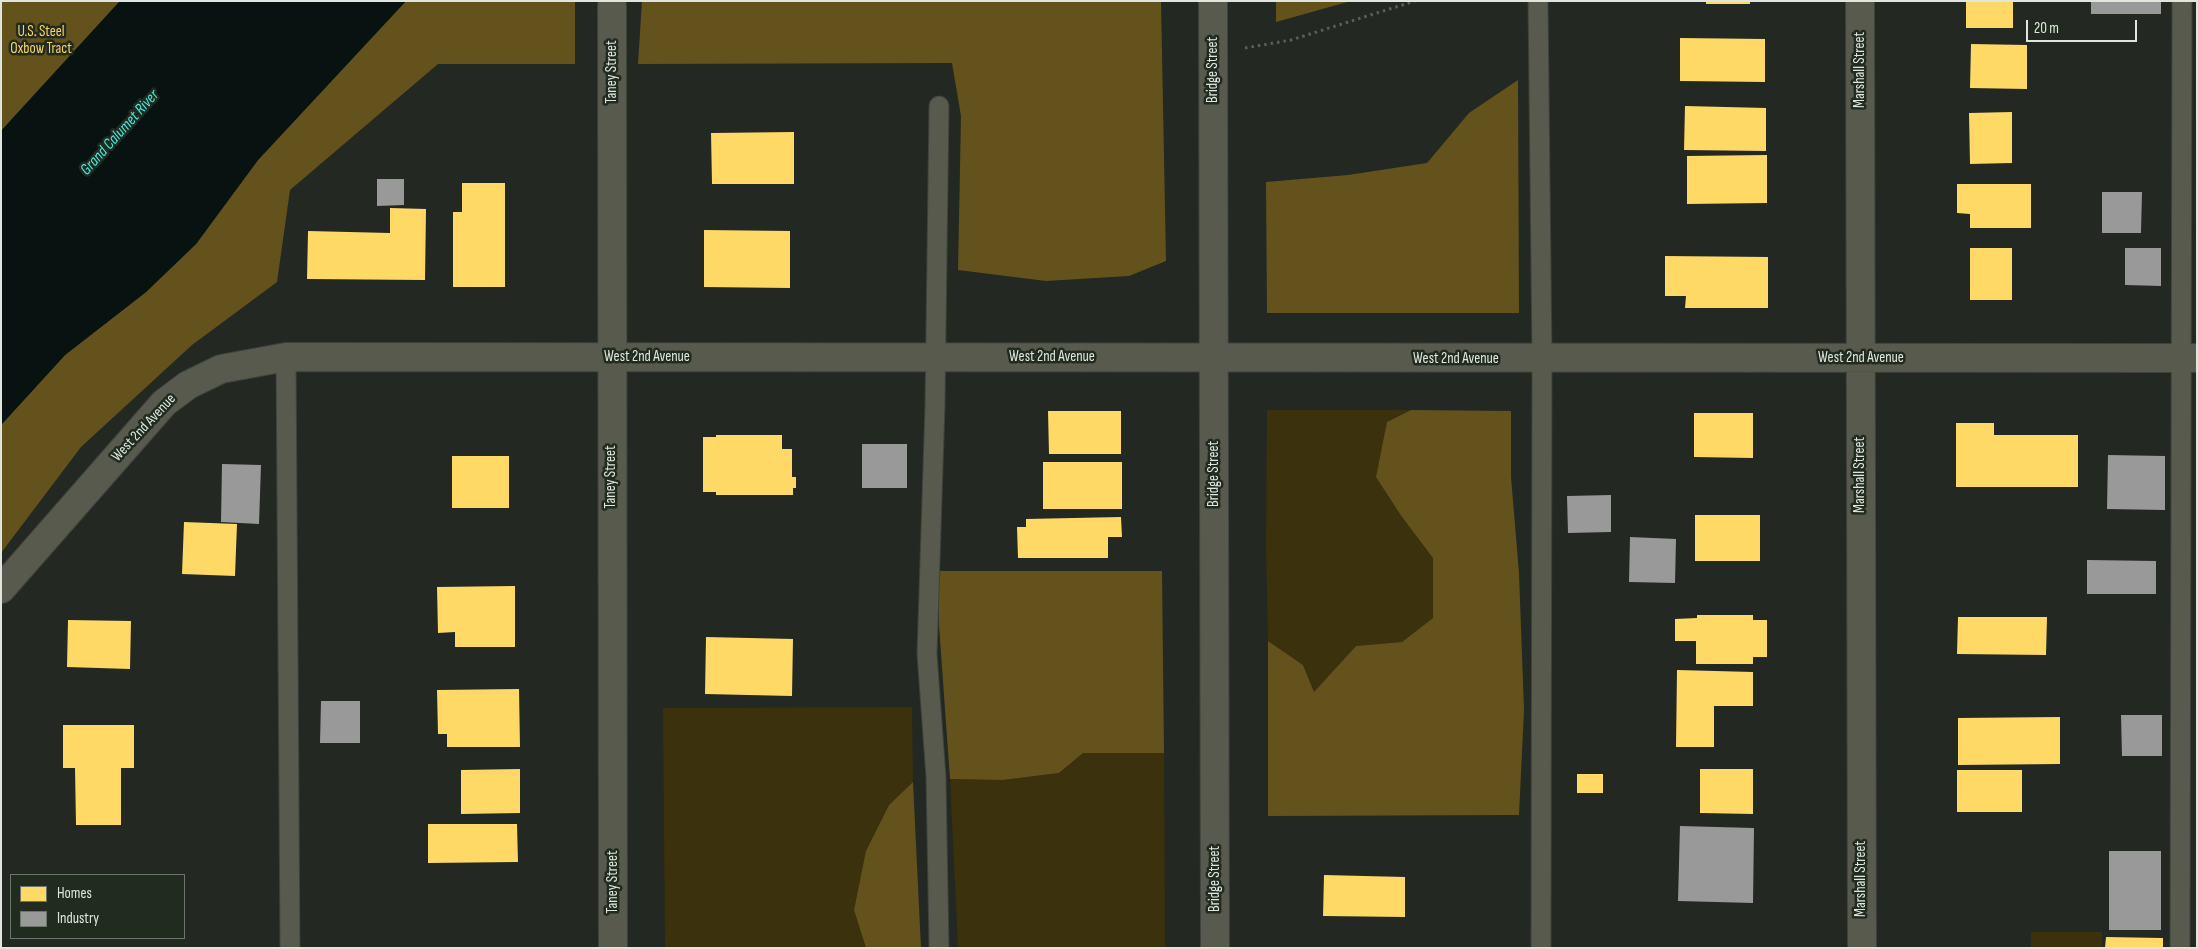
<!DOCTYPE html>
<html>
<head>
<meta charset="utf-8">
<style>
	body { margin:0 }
	#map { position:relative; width:2198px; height:949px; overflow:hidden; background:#232822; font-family:"Sofia Sans Condensed",sans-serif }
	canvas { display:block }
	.frame { position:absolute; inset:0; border:2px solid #e0e6de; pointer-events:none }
	.legend { position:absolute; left:10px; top:874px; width:175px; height:65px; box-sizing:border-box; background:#212b1f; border:1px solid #6d766b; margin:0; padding:6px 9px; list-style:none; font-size:15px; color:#e0e6de }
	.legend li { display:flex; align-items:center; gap:10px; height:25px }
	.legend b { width:25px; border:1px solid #6d766b }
	.scale { position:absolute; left:2026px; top:20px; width:111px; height:22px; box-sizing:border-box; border:2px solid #e0e6de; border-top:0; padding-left:6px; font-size:15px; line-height:18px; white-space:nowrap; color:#e0e6de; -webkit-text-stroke:4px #212b1f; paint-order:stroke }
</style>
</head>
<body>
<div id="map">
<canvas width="2198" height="949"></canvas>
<div class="frame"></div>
<ul class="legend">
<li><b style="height:14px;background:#ffd966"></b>Homes</li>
<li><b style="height:14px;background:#999"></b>Industry</li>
</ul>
<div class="scale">20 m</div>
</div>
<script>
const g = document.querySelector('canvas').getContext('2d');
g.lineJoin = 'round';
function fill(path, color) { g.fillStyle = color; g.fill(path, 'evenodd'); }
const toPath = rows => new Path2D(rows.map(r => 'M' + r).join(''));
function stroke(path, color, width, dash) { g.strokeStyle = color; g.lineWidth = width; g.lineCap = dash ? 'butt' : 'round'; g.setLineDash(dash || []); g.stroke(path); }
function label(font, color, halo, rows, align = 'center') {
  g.font = font + ' "Sofia Sans Condensed",sans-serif'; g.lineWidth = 5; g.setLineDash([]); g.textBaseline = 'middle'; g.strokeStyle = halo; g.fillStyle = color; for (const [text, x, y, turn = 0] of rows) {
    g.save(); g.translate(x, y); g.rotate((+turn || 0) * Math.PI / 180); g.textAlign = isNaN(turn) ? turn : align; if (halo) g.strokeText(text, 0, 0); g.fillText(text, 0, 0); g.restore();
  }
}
fill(toPath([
	[1267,410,1411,410,1387,422,1402,517,1433,558,1433,618,1402,642,1356,646,1314,692,1303,665,1268,641,1266,548],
	[912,707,913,782,889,805,867,850,854,910,866,948,665,948,663,708],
	[1083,753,1164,753,1165,948,958,948,950,779,1003,780,1059,773],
	[2031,932,2102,932,2102,948,2031,948]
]), '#3b310c');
fill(toPath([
	[1,1,120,1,1,131],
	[406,1,575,1,575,64,438,64,290,190,277,282,192,345,81,447,1,553,1,425,65,355,146,292,196,244,258,160],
	[642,1,1161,1,1166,261,1129,276,1046,281,958,270,961,116,952,63,638,64],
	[1276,1,1351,1,1276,22],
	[1518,80,1519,313,1267,313,1266,182,1348,175,1427,163,1469,113],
	[1411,410,1511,411,1511,477,1519,573,1524,710,1519,815,1268,816,1268,641,1303,665,1314,692,1356,646,1402,642,1433,618,1433,558,1402,517,1376,477,1387,422],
	[939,571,1162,571,1164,753,1083,753,1059,773,1003,780,950,779,939,625],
	[913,782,921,948,866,948,854,910,866,851,889,805]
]), '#63521c');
fill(toPath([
	[120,1,406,1,258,160,196,244,146,292,65,355,1,425,1,131]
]), '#071211');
fill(toPath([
	[1706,1,1750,1,1750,4,1706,4],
	[1966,1,2013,1,2013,28,1966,28],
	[1680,38,1765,39,1765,82,1680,81],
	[1971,44,2027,45,2027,89,1970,88],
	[1685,106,1766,108,1766,151,1684,150],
	[2012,112,2012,163,1970,164,1969,113],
	[794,132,794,184,712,184,711,133],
	[1767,155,1767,203,1687,204,1687,156],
	[462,183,505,183,505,287,453,287,453,212,462,212],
	[1957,184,2031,184,2031,228,1970,228,1970,214,1957,213],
	[390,208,426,209,425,280,307,279,308,231,390,233],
	[704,230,790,231,790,288,704,287],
	[1970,248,2012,248,2012,300,1970,300],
	[1665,256,1768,257,1768,308,1685,308,1686,296,1665,296],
	[1048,411,1121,411,1121,454,1049,454],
	[1694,413,1753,413,1753,458,1694,457],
	[1956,423,1994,423,1994,435,2078,435,2078,487,1956,487],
	[716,435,782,435,782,449,792,449,792,477,796,477,796,488,793,488,793,495,716,495,716,492,703,492,703,437,716,437],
	[452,456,509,456,509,508,452,508],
	[1043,462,1122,462,1122,509,1043,509],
	[1695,515,1760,515,1760,561,1695,561],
	[1121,517,1122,537,1108,537,1108,558,1018,558,1017,527,1026,527,1026,519],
	[184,522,237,524,235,576,182,574],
	[515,586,515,647,455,647,455,632,438,633,437,587],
	[1697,615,1753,615,1753,620,1767,620,1767,657,1753,657,1753,664,1696,664,1696,641,1675,641,1675,619,1697,618],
	[1958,617,2047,617,2046,655,1957,654],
	[68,620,131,621,130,669,67,667],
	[706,637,793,639,792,696,705,694],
	[1677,670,1753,672,1753,706,1714,706,1714,747,1676,747],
	[519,689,520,747,447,747,447,734,438,734,437,690],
	[2060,717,2060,764,1958,765,1958,718],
	[63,725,134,725,134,768,121,768,121,825,76,825,75,768,63,768],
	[520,769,520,813,461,814,461,770],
	[1700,769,1753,769,1753,814,1700,813],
	[1957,770,2022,770,2022,812,1957,812],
	[1577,774,1603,774,1603,793,1577,793],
	[428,824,517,824,518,862,428,863],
	[1324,875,1405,877,1405,917,1323,916],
	[2106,937,2163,938,2163,948,2105,948]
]), '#ffd966');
fill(toPath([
	[2091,1,2161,1,2161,14,2091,14],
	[377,179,404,179,404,205,377,206],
	[2102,192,2142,192,2141,233,2102,233],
	[2125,248,2161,248,2161,286,2125,285],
	[862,444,907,444,907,488,862,488],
	[2108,455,2165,456,2165,510,2107,509],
	[222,464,261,465,259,524,221,522],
	[1611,495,1611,532,1568,533,1567,496],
	[1630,537,1676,539,1675,583,1629,582],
	[2087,560,2156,561,2156,594,2087,594],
	[321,701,360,701,360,743,320,743],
	[2121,715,2162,715,2162,756,2122,756],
	[1680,826,1754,828,1753,903,1678,901],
	[2109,851,2161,851,2161,930,2109,930]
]), '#999');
const service = toPath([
	[1538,1,1542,358,1541,948],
	[286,357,290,948],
	[939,948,936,777,927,654,935,405,939,106],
	[2180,948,2182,1]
]);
const minor = toPath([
	[1213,1,1215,948],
	[1860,1,1862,948],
	[612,6,613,948],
	[1,589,164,403,188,385,221,369,286,357,2197,358]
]);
stroke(service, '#3e423d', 21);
stroke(minor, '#3e423d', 30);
stroke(toPath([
	[1245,48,1291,40,1415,1]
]), '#5c5f53', 3, [2.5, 4]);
stroke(service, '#575a4c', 19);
stroke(minor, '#575a4c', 28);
label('15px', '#f8d468', '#212b1f', [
	["U.S. Steel",41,32],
	["Oxbow Tract",41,49]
]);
label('15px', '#e0e6de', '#212b1f', [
	["Bridge Street",1213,70,-90],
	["Marshall Street",1860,70,-90],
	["Taney Street",612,72,-90],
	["West 2nd Avenue",647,357],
	["West 2nd Avenue",1052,357],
	["West 2nd Avenue",1861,358],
	["West 2nd Avenue",1456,359],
	["West 2nd Avenue",144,428,-47],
	["Bridge Street",1214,474,-90],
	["Marshall Street",1860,475,-90],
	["Taney Street",611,477,-90],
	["Bridge Street",1215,879,-90],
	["Marshall Street",1861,879,-90],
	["Taney Street",613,882,-90]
]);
label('italic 16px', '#47ebe0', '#212b1f', [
	["Grand Calumet River",120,133,-48]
]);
</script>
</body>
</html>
